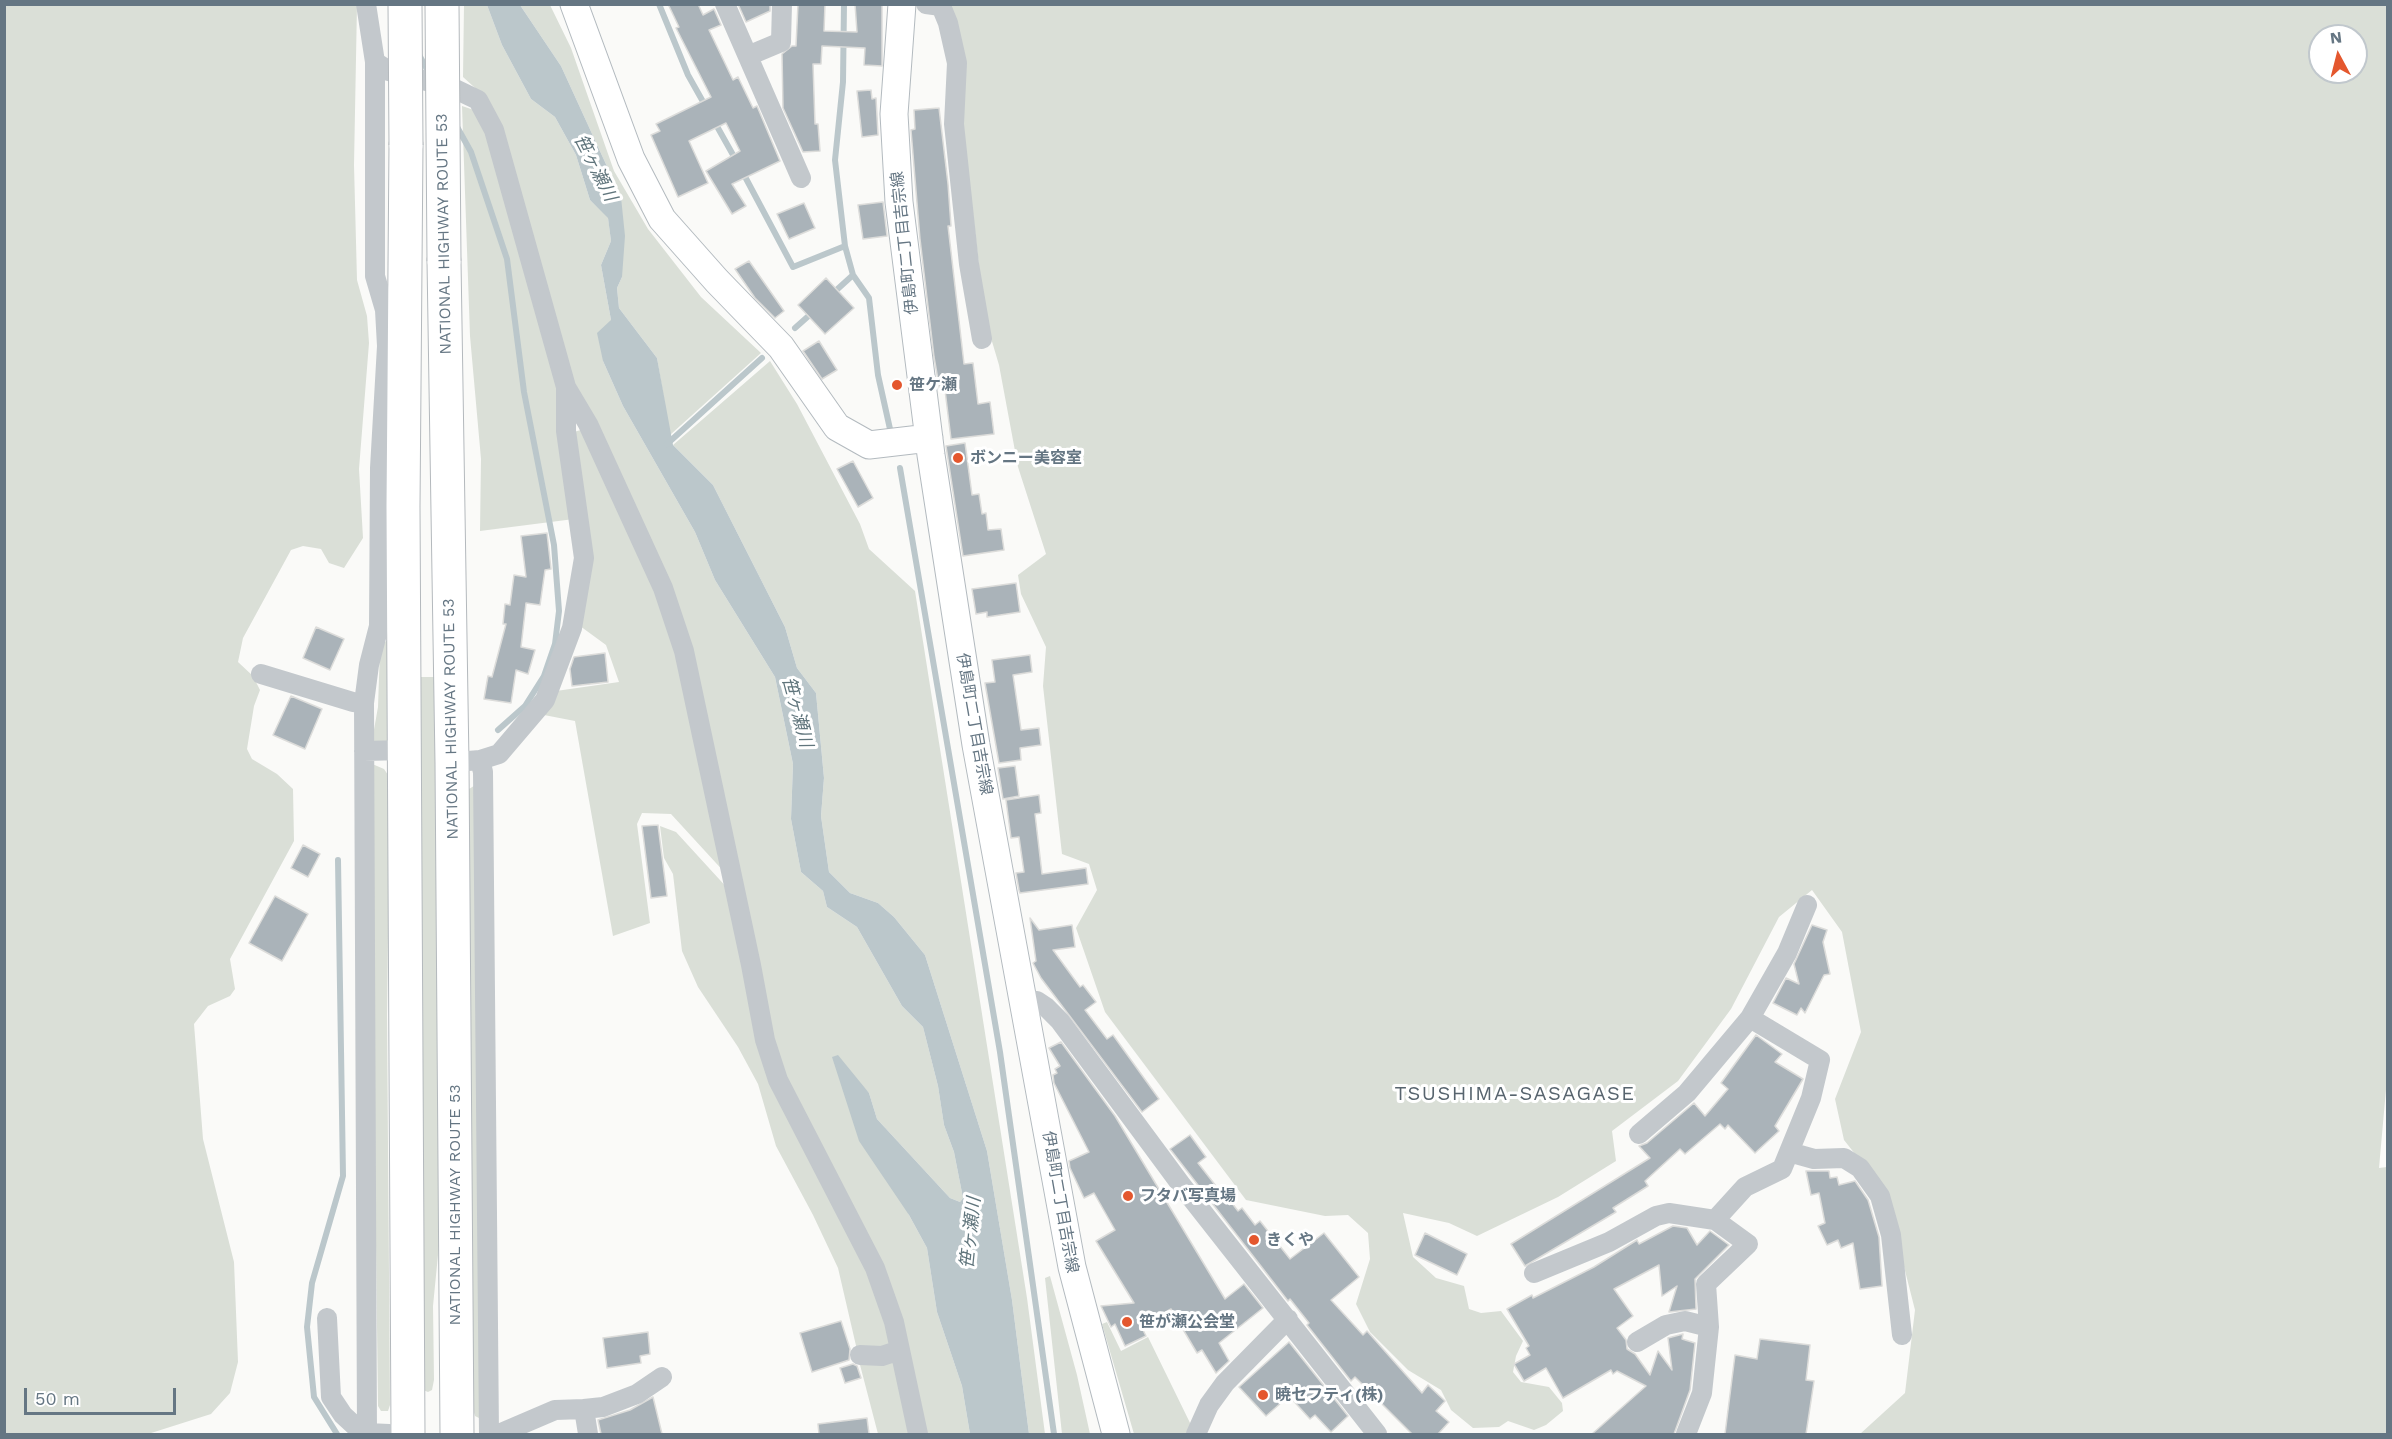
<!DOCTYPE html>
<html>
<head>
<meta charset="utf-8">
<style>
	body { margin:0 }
	#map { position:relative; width:2392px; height:1439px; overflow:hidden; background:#fafaf8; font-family:"Work Sans",sans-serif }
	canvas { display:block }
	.frame { position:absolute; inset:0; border:6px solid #657683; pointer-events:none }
	.north { position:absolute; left:2308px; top:24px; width:60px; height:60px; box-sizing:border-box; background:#fff; border:2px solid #c1c8cd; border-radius:50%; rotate:353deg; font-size:16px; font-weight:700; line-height:24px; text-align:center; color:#657683 }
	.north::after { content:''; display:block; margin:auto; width:21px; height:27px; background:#e4572e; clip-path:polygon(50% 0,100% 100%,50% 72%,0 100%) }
	.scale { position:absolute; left:24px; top:1388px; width:152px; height:27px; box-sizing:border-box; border:3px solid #657683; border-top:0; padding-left:8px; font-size:18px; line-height:21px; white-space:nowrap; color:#657683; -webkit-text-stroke:4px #fff; paint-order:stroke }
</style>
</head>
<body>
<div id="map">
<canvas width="2392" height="1439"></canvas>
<div class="frame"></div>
<div class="north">N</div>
<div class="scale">50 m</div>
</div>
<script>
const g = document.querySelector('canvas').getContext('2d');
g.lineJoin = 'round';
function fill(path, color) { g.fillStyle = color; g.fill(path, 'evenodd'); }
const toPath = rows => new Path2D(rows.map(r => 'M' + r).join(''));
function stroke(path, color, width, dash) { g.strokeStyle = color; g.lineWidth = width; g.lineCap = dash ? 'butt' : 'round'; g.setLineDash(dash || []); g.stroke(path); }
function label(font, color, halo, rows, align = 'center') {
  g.font = font + ' "Work Sans","Noto Sans JP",sans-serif'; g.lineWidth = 6; g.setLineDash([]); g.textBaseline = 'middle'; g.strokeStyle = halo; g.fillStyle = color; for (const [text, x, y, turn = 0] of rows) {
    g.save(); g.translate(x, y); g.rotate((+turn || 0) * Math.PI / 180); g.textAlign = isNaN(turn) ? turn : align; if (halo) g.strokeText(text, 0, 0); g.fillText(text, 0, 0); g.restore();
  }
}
fill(toPath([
	[5,5,357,5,354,165,357,280,367,316,369,343,359,469,363,538,344,568,329,563,321,549,303,546,291,550,243,638,238,662,253,676,260,690,254,706,247,749,252,759,277,774,293,789,294,841,230,959,235,989,230,996,208,1006,194,1024,203,1139,234,1262,238,1362,230,1393,211,1414,148,1434,5,1434],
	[464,5,487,5,502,45,531,99,555,117,576,155,590,200,608,217,611,241,601,265,611,320,603,361,623,406,695,532,715,580,775,677,793,764,791,819,801,872,823,891,827,907,857,927,902,1006,923,1027,938,1086,944,1125,954,1152,963,1198,960,1202,950,1198,877,1119,869,1093,861,1086,909,1215,927,1248,937,1312,962,1386,970,1434,923,1434,898,1321,781,1078,690,648,572,385,484,96,463,77],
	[520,5,550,5,571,48,614,171,648,229,701,297,761,353,670,435,657,358,619,308,617,288,622,277,621,197,561,66],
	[949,5,2387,5,2388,1067,2379,1168,2387,1167,2387,1434,1860,1434,1905,1393,1915,1310,1885,1192,1844,1140,1835,1099,1861,1032,1842,932,1812,890,1779,917,1731,1009,1678,1081,1612,1131,1616,1161,1558,1197,1477,1236,1449,1223,1403,1213,1413,1257,1436,1278,1464,1286,1469,1309,1481,1313,1501,1311,1523,1341,1516,1356,1513,1372,1521,1382,1549,1387,1562,1403,1563,1411,1546,1425,1534,1430,1508,1421,1499,1427,1473,1428,1451,1410,1441,1390,1408,1370,1370,1332,1356,1304,1370,1259,1368,1233,1348,1215,1325,1216,1246,1200,1105,1012,1076,928,1097,890,1089,864,1062,854,1043,686,1046,647,1021,594,1018,575,1046,554,1018,467,999,365,985,318],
	[2320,36,2356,36,2356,72,2320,72],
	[462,106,474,110,488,134,559,387,574,519,480,531,481,459,470,336],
	[770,361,797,404,860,524,869,549,915,591,1027,1298,1045,1434,1029,1434,1012,1300,987,1151,925,955,894,917,878,903,850,893,829,872,821,816,824,778,816,693,797,668,785,627,713,485,673,445],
	[584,429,657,591,678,654,727,875,671,814,642,813,637,824,650,923,613,936,575,721,544,715,556,691,619,682,606,645,580,626,574,432],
	[394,640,391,734,387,742,372,741,378,707,380,649,386,641],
	[416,677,437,677,442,1214,433,1306,434,1380,432,1390,428,1392,423,1390],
	[370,763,384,769,390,778,387,1015,390,1405,388,1411,381,1411,378,1406],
	[477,784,483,1420,475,1416,473,1409,467,798,469,789],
	[660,826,676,832,730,891,758,1041,870,1270,894,1347,857,1350,838,1268,813,1215,776,1146,758,1084,738,1047,698,987,682,951,673,874,664,858],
	[1050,1276,1077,1375,1090,1434,1062,1434,1045,1278],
	[1107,1322,1121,1351,1148,1337,1192,1427,1188,1434,1134,1434,1102,1324],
	[897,1356,913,1434,878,1434,859,1361]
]), '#dadfd7');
fill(toPath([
	[487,5,520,5,561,66,621,197,625,236,622,277,617,288,619,308,657,358,673,445,713,485,785,627,797,668,816,693,824,778,821,816,829,872,850,893,878,903,894,917,925,955,987,1151,1012,1300,1029,1434,970,1434,962,1386,937,1312,927,1248,909,1215,859,1141,832,1057,838,1055,869,1093,877,1119,950,1198,960,1202,963,1198,954,1152,944,1125,938,1086,923,1027,902,1006,857,927,827,907,823,891,801,872,791,819,793,764,775,677,715,580,695,532,623,406,603,361,597,333,611,320,601,265,611,241,608,218,590,200,576,155,555,117,531,99,502,45]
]), '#bbc7cb');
stroke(toPath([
	[659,4,688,75,706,107],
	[844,4,843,82,835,160,845,246,853,275,869,298,878,375,890,429],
	[418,53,429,73],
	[714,121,737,162],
	[456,125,471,152,507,259,524,392,554,545,559,611,555,644,544,676,525,706,498,730],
	[742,171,793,267,845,246],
	[831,295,853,275],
	[795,328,813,312],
	[667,444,762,358],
	[900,468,1000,1052,1054,1434],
	[337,1434,314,1397,307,1327,312,1283,343,1176,338,860]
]), '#bbc7cb', 6);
const building = toPath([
	[668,4,698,4,703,15,714,9,721,25,709,30,733,80,738,77,753,108,757,106,780,161,732,184,746,206,732,214,706,171,740,151,726,123,689,141,708,183,678,197,651,135,660,131,656,124,711,97,676,28,679,27,668,4],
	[738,4,770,4,770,11,746,22,738,4],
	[798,4,825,4,824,31,857,32,855,4,882,4,882,66,864,65,865,48,822,46,821,64,813,64,815,124,818,124,820,151,803,152,783,108,782,54,792,46,796,46,798,4],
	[871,90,872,99,876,98,878,135,862,137,857,91,871,90],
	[939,108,948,184,951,226,948,226,964,364,973,363,978,404,990,402,994,434,951,439,945,390,940,391,934,357,920,239,911,130,915,129,914,110,939,108],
	[883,202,887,236,863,239,858,205,883,202],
	[804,203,815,228,789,239,777,214,804,203],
	[749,261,784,311,775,318,755,298,735,269,749,261],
	[826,278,854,308,825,334,798,305,826,278],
	[819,341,837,370,822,379,803,351,819,341],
	[965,443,972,495,979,494,982,514,986,513,988,530,1001,529,1004,550,963,556,946,446,965,443],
	[853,461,873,498,858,507,837,469,853,461],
	[547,533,551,569,545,570,540,605,526,603,521,647,535,650,528,674,516,670,511,703,484,699,488,676,492,677,506,624,503,624,505,604,510,605,514,575,526,577,521,536,547,533],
	[1016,583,1020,612,987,617,987,612,976,614,972,589,1016,583],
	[316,627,344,639,330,670,303,658,316,627],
	[605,653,608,682,572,686,570,669,574,657,605,653],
	[1030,655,1032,672,1013,675,1021,730,1039,728,1041,745,1020,748,1021,760,999,763,985,683,995,682,992,660,1030,655],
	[291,696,322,709,305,749,273,735,291,696],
	[1015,766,1019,796,1003,799,998,768,1015,766],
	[1039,795,1041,813,1035,814,1042,874,1086,868,1088,884,1020,893,1019,890,1016,873,1024,872,1019,837,1011,838,1006,800,1039,795],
	[658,825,667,896,651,898,642,826,658,825],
	[303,845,320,854,308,877,291,868,303,845],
	[275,896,308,914,282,961,249,943,275,896],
	[1030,918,1039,930,1072,925,1075,947,1053,950,1080,987,1083,985,1096,1002,1085,1010,1107,1039,1113,1035,1159,1099,1142,1112,1041,978,1033,963,1036,961,1030,918],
	[1812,925,1827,930,1823,942,1830,974,1824,975,1805,1013,1801,1008,1797,1015,1773,1003,1786,978,1799,984,1794,964,1812,925],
	[1756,1035,1782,1054,1775,1062,1803,1079,1775,1126,1779,1131,1755,1153,1728,1125,1725,1129,1720,1124,1685,1154,1680,1149,1645,1181,1648,1186,1613,1208,1616,1212,1525,1266,1511,1244,1650,1158,1639,1146,1647,1143,1694,1103,1705,1116,1728,1089,1721,1083,1756,1035],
	[1061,1042,1115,1116,1225,1299,1244,1284,1263,1308,1219,1343,1229,1361,1216,1373,1202,1350,1197,1353,1171,1309,1141,1326,1146,1336,1125,1346,1115,1324,1111,1327,1101,1306,1134,1303,1096,1241,1115,1230,1094,1193,1084,1198,1070,1168,1069,1161,1089,1152,1054,1083,1053,1075,1057,1073,1055,1069,1060,1066,1049,1048,1061,1042],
	[1190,1135,1206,1157,1198,1163,1223,1195,1225,1194,1238,1211,1242,1208,1255,1225,1260,1221,1290,1259,1324,1233,1359,1277,1331,1300,1363,1335,1367,1331,1422,1393,1428,1385,1445,1401,1436,1411,1449,1422,1438,1434,1412,1434,1355,1377,1351,1381,1307,1325,1309,1323,1290,1299,1288,1301,1170,1149,1190,1135],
	[1806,1171,1829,1171,1830,1178,1837,1177,1839,1185,1855,1181,1868,1200,1879,1237,1882,1286,1860,1289,1853,1243,1841,1248,1838,1240,1827,1245,1818,1226,1825,1223,1819,1193,1811,1195,1806,1171],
	[1673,1226,1687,1228,1697,1245,1710,1231,1729,1245,1695,1279,1696,1309,1669,1312,1677,1286,1662,1296,1659,1265,1614,1289,1633,1316,1617,1328,1626,1340,1627,1349,1635,1354,1650,1375,1658,1351,1672,1370,1668,1338,1683,1334,1682,1339,1695,1343,1690,1390,1674,1434,1592,1434,1646,1386,1617,1371,1613,1374,1611,1370,1563,1398,1546,1368,1524,1381,1514,1364,1530,1355,1526,1348,1529,1346,1507,1309,1532,1295,1533,1298,1594,1267,1637,1240,1639,1244,1673,1226],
	[1425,1233,1467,1254,1457,1275,1415,1255,1425,1233],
	[841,1321,850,1349,849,1360,812,1372,800,1333,841,1321],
	[648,1332,650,1354,640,1356,641,1363,607,1368,603,1338,648,1332],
	[1760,1339,1810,1345,1806,1380,1814,1381,1806,1434,1725,1434,1735,1355,1757,1359,1760,1339],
	[1289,1342,1348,1416,1331,1432,1315,1415,1310,1419,1289,1396,1266,1416,1239,1387,1289,1342],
	[853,1364,857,1366,861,1378,845,1383,840,1368,853,1364],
	[653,1397,662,1434,601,1434,598,1420,630,1410,653,1397],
	[867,1418,869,1434,819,1434,818,1424,867,1418]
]);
fill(building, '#aab3b9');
stroke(building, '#dcdcda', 1.5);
const secondary = toPath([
	[574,4,631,159,662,219,717,281,781,347,837,427,869,445,929,438],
	[902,4,894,114,899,202,931,455,976,745,1072,1267,1116,1434]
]);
const highway = toPath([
	[406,145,403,506,408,1434],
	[444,261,452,763,457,1434]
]);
stroke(secondary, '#b3babf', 29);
stroke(highway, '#b4b9bd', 35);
stroke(toPath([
	[366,4,375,62,389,71,453,88,478,100,494,130,566,387,566,431,584,558,572,628,545,700,499,754,480,760],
	[725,4,801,178],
	[926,4,941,6,948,23,957,63,954,124,969,264,982,339],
	[750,55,781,42,782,4],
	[566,387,588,424,663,588,684,651,751,965,765,1040,778,1080,875,1268,894,1322,918,1434],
	[261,674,353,702,364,703],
	[364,751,405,750],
	[468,761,480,760,483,772,489,1434],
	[1024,1003,1037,1001,1046,1007,1060,1021,1182,1186,1377,1434],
	[1639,1134,1687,1093,1750,1018,1787,953,1807,905],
	[1789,1152,1814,1159,1844,1158,1860,1168,1880,1196,1891,1235,1902,1335],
	[1534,1273,1609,1242,1656,1216,1669,1213,1715,1220],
	[327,1318,331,1397,343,1415,356,1427,367,1433,389,1434],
	[1637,1342,1666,1325,1685,1321,1709,1327],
	[860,1355,882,1356,900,1350],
	[584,1409,603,1407,637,1394,662,1377],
	[367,1434,364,703,369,665,379,626,380,468,387,346,385,310,375,276,375,62],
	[490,1434,499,1434,555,1410,584,1409,588,1434],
	[1196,1434,1209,1405,1225,1383,1288,1319],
	[1686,1434,1702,1393,1709,1327,1706,1284,1748,1244,1715,1220,1745,1187,1782,1169,1811,1098,1820,1060,1750,1018]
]), '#c3c8cc', 20);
stroke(secondary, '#fff', 27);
stroke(highway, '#fff', 33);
const highwayBridge = toPath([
	[405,4,406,145],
	[442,4,444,261]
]);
stroke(highwayBridge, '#b4b9bd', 35, []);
stroke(highwayBridge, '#fff', 33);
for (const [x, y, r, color] of [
	[897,385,6,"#e4572e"],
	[958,458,6,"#e4572e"],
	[1128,1196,6,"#e4572e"],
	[1254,1240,6,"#e4572e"],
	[1127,1322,6,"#e4572e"],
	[1263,1395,6,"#e4572e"]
]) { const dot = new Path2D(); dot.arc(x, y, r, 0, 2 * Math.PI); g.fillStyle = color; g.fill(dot); stroke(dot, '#fff', 2); }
label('16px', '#657683', '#fff', [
	["NATIONAL HIGHWAY ROUTE 53",444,234,-91],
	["伊島町二丁目吉宗線",905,243,-96],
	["NATIONAL HIGHWAY ROUTE 53",451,719,-91],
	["伊島町二丁目吉宗線",974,724,80],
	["伊島町二丁目吉宗線",1060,1202,80],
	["NATIONAL HIGHWAY ROUTE 53",455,1205,-90]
]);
label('bold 16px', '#657683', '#fff', [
	["笹ケ瀬",909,385],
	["ボンニー美容室",970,458],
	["フタバ写真場",1140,1196],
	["きくや",1266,1240],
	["笹が瀬公会堂",1139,1322],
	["暁セフティ(株)",1275,1395]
], 'left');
label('italic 18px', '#60757c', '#fff', [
	["笹ヶ瀬川",595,168,63],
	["笹ヶ瀬川",797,712,75],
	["笹ヶ瀬川",971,1233,-84]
]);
g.letterSpacing = '1.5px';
label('20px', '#57646e', '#fff', [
	["TSUSHIMA-SASAGASE",1515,1094]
]);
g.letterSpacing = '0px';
</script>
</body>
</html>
